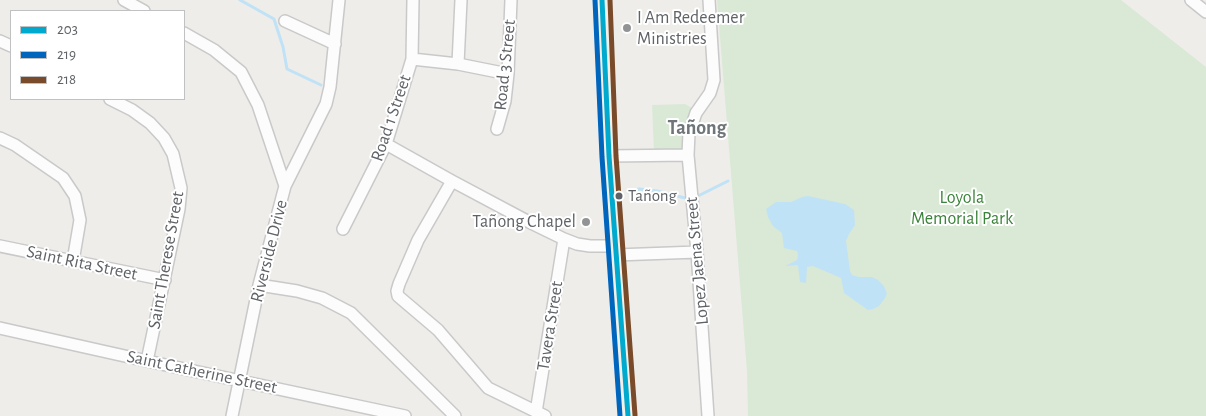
<!DOCTYPE html>
<html>
<head>
<meta charset="utf-8">
<style>
	body { margin:0 }
	#map { position:relative; width:1206px; height:416px; overflow:hidden; background:#eeedea; font-family:"Alegreya Sans",sans-serif }
	canvas { display:block }
	.legend { position:absolute; left:10px; top:10px; width:175px; height:90px; box-sizing:border-box; background:#fff; border:1px solid #bfc1c2; margin:0; padding:6px 9px; list-style:none; font-size:15px; color:#5f6367 }
	.legend li { display:flex; align-items:center; gap:10px; height:25px }
	.legend b { width:25px; border:1px solid #bfc1c2 }
</style>
</head>
<body>
<div id="map">
<canvas width="1206" height="416"></canvas>
<ul class="legend">
<li><b style="height:6px;background:#00a9ce"></b>203</li>
<li><b style="height:6px;background:#0065bd"></b>219</li>
<li><b style="height:6px;background:#7a4b2a"></b>218</li>
</ul>
</div>
<script>
const g = document.querySelector('canvas').getContext('2d');
g.lineJoin = 'round';
function fill(path, color) { g.fillStyle = color; g.fill(path, 'evenodd'); }
const toPath = rows => new Path2D(rows.map(r => 'M' + r).join(''));
function stroke(path, color, width, dash) { g.strokeStyle = color; g.lineWidth = width; g.lineCap = dash ? 'butt' : 'round'; g.setLineDash(dash || []); g.stroke(path); }
function label(font, color, halo, rows, align = 'center') {
  g.font = font + ' "Alegreya Sans",sans-serif'; g.lineWidth = 4; g.setLineDash([]); g.textBaseline = 'middle'; g.strokeStyle = halo; g.fillStyle = color; for (const [text, x, y, turn = 0] of rows) {
    g.save(); g.translate(x, y); g.rotate((+turn || 0) * Math.PI / 180); g.textAlign = isNaN(turn) ? turn : align; if (halo) g.strokeText(text, 0, 0); g.fillText(text, 0, 0); g.restore();
  }
}
fill(toPath([
	[717,0,1121,0,1206,67,1206,416,748,416,747,371],
	[685,104,692,108,688,119,685,141,684,153,654,153,652,105]
]), '#d9e9d6');
fill(toPath([
	[808,196,845,204,854,210,855,225,849,234,846,241,850,271,852,275,859,277,872,277,878,280,884,286,887,294,885,298,879,306,873,309,868,310,844,293,841,278,813,266,807,267,806,283,800,282,798,265,785,266,797,260,798,255,797,251,784,248,782,233,773,226,768,217,766,209,776,202,791,202,802,197]
]), '#c0e2f6');
stroke(toPath([
	[240,0,274,19,283,47,287,69,321,85],
	[628,192,639,189,657,191,685,198],
	[698,196,728,181]
]), '#c0e2f6', 3);
const minor = toPath([
	[124,0,144,11],
	[1191,0,1206,12],
	[285,21,335,44],
	[184,33,214,50,241,72,258,105,285,186],
	[0,41,11,46],
	[412,59,458,64,508,74],
	[458,64,461,0],
	[110,99,132,110,150,123,164,138,173,154,181,188,179,209,147,361],
	[497,129,505,101,508,74,511,0],
	[0,138,15,145,63,178,75,196,80,220,73,261],
	[386,144,452,181,529,222,564,239,577,244,590,246,615,246],
	[609,156,688,155],
	[452,181,418,240,399,284,397,291,398,296,438,330,488,388,545,416],
	[343,229,386,144,412,59,413,0],
	[0,246,165,280],
	[616,255,697,252],
	[259,285,297,291,322,298,351,313,455,416],
	[0,328,147,361,405,416],
	[536,412,564,239],
	[232,416,259,285,285,186,326,104,330,87,339,0],
	[708,416,697,252,688,155,689,133,693,122,696,113,710,93,714,80,709,0]
]);
const major = toPath([
	[602,0,609,156,628,416]
]);
stroke(minor, '#c9c9c9', 14);
stroke(major, '#d5cbb9', 18);
stroke(minor, '#fcfcfc', 11);
stroke(major, '#f3f0e9', 15);
stroke(toPath([
	[602,0,609,156,628,416]
]), '#00a9ce', 5);
stroke(toPath([
	[595,0,602,157,620,416]
]), '#0065bd', 5);
stroke(toPath([
	[610,0,616,156,635,415]
]), '#7a4b2a', 5);
for (const [x, y, r, color] of [
	[627,28,5,"#919395"],
	[619,196,4.5,"#5f6367"],
	[586,222,5,"#919395"]
]) { const dot = new Path2D(); dot.arc(x, y, r, 0, 2 * Math.PI); g.fillStyle = color; g.fill(dot); stroke(dot, '#fff', 2); }
label('17px', '#5f6367', '#fff', [
	["Tañong",628,196]
], 'left');
label('18px', '#5f6367', '#fff', [
	["I Am Redeemer",637,18],
	["Ministries",637,39],
	["Tañong Chapel",576,222,"right"]
], 'left');
label('18px', '#5f6367', '#fff', [
	["Road 3 Street",505,65,-84],
	["Road 1 Street",391,118,-71],
	["Riverside Drive",269,251,-76],
	["Saint Therese Street",166,260,-80],
	["Lopez Jaena Street",697,261,-95],
	["Saint Rita Street",82,263,12],
	["Tavera Street",550,326,-81],
	["Saint Catherine Street",202,372,12]
]);
label('18px', '#3b833a', '#fff', [
	["Loyola",962,198],
	["Memorial Park",962,219]
]);
label('bold 20px', '#707579', '#fff', [
	["Tañong",697,128]
]);
</script>
</body>
</html>
